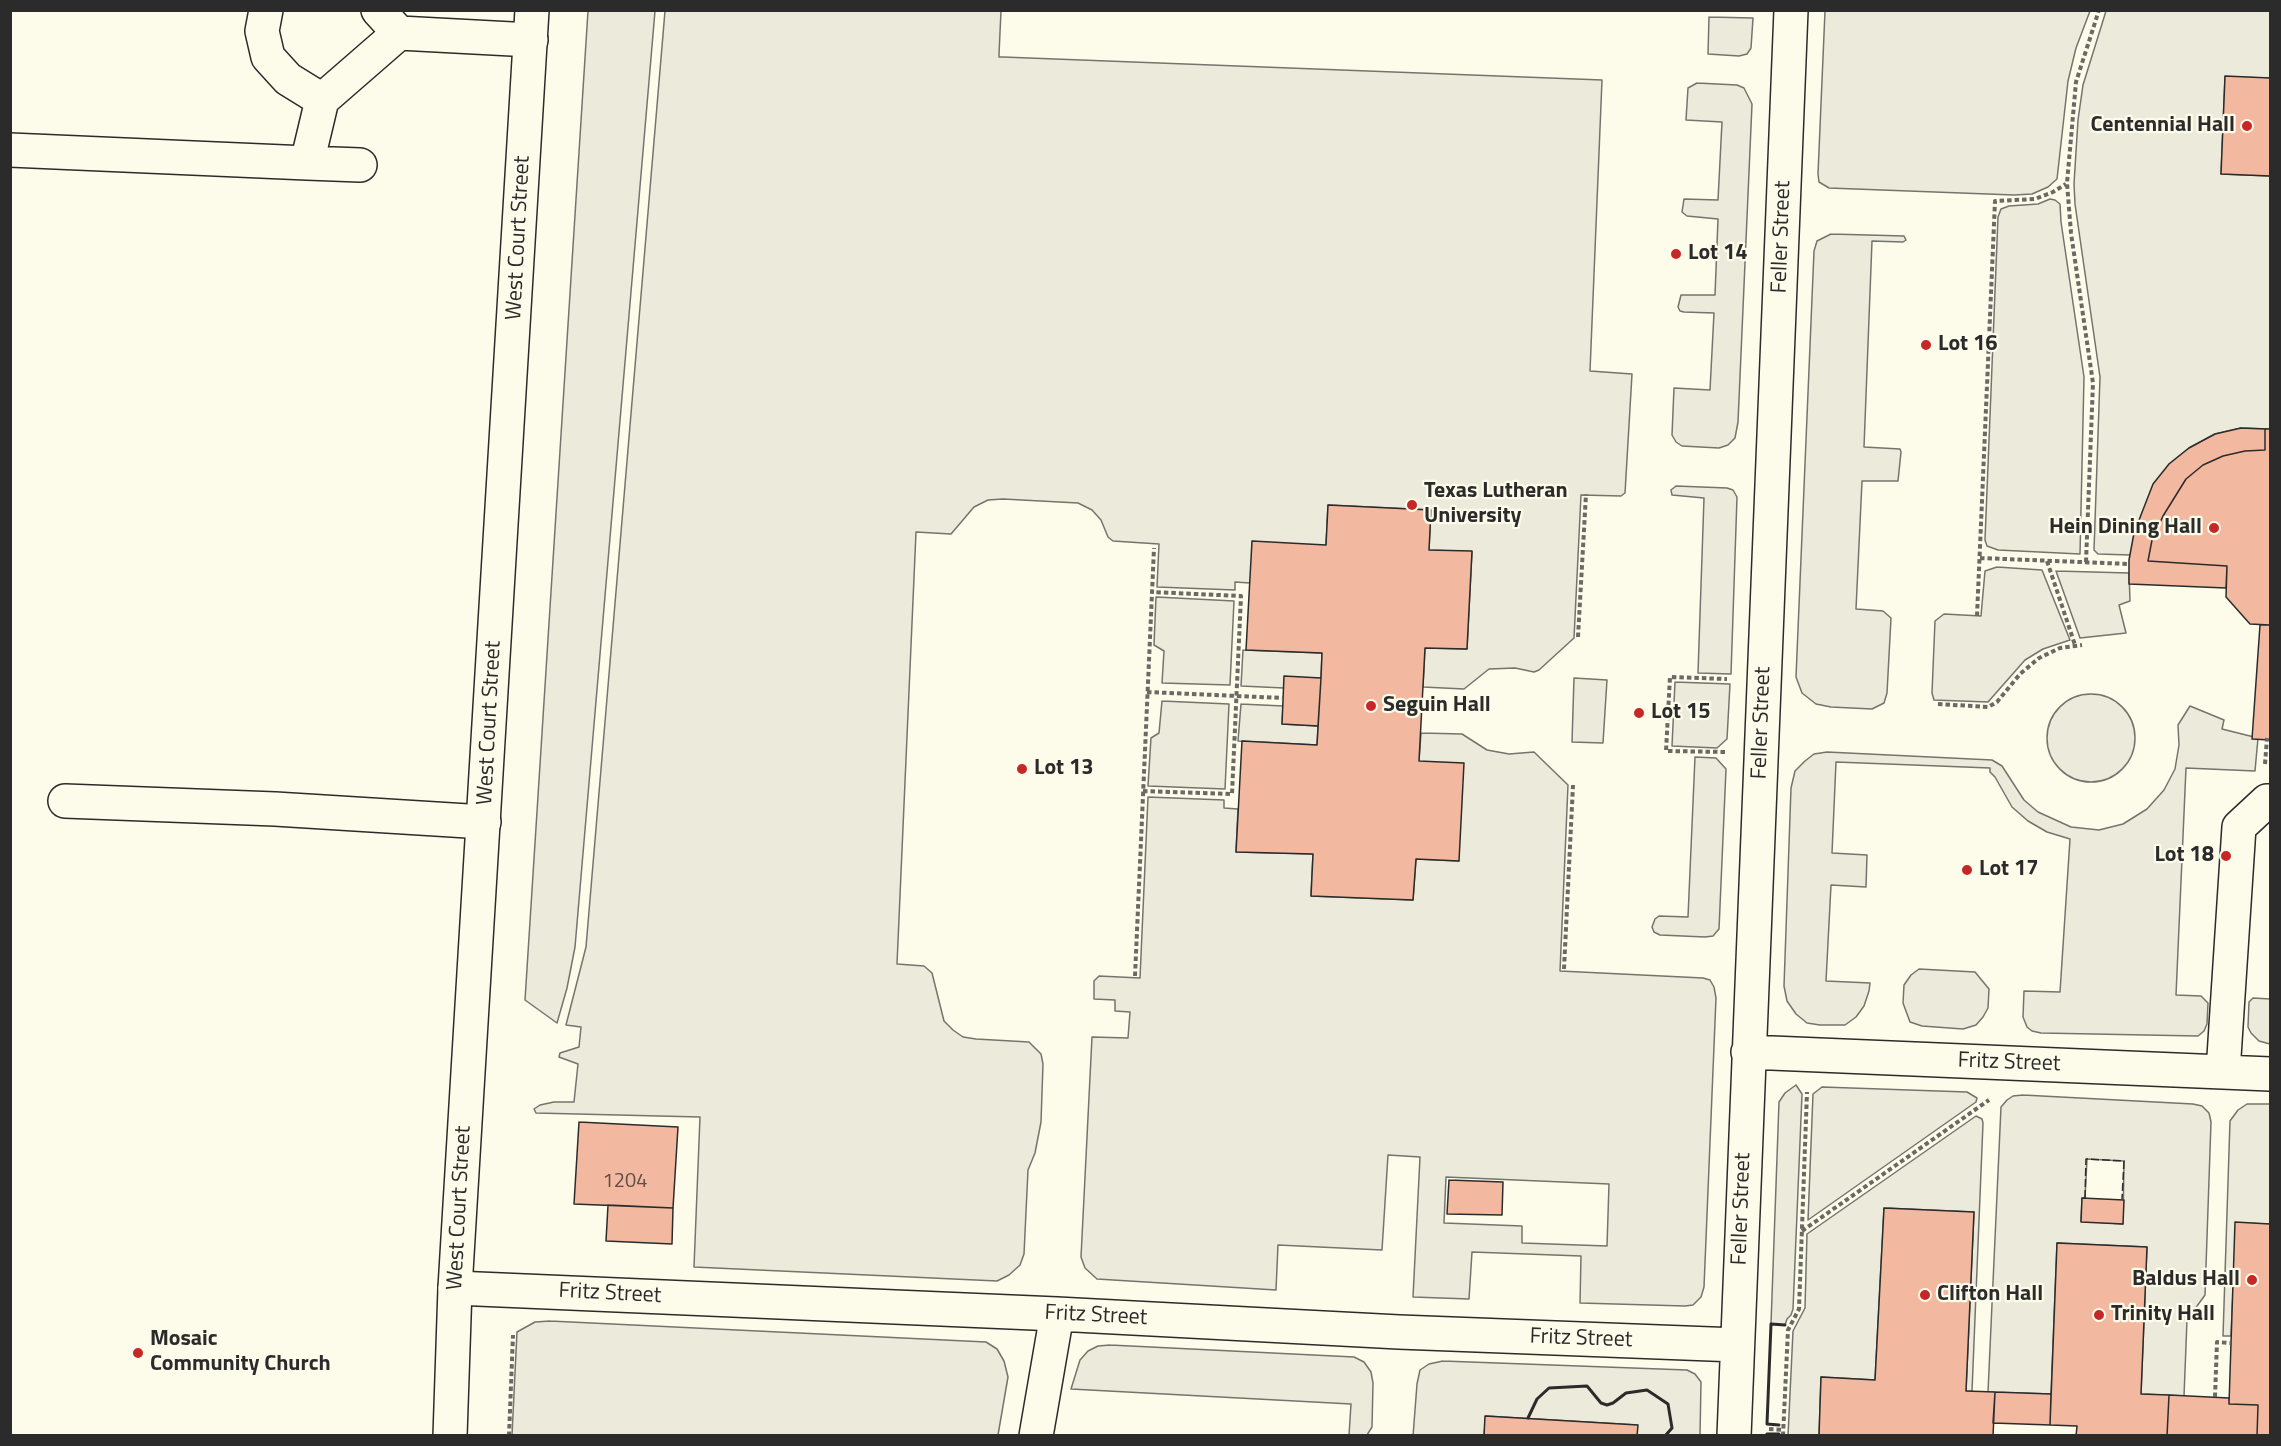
<!DOCTYPE html>
<html>
<head>
<meta charset="utf-8">
<style>
	body { margin:0 }
	#map { position:relative; width:2281px; height:1446px; overflow:hidden; background:#fdfbea; font-family:"Titillium Web",sans-serif }
	canvas { display:block }
	.frame { position:absolute; inset:0; border:12px solid #2b2b2b; pointer-events:none }
</style>
</head>
<body>
<div id="map">
<canvas width="2281" height="1446"></canvas>
<div class="frame"></div>
</div>
<script>
const g = document.querySelector('canvas').getContext('2d');
g.lineJoin = 'round';
function fill(path, color) { g.fillStyle = color; g.fill(path, 'evenodd'); }
const toPath = rows => new Path2D(rows.map(r => 'M' + r).join(''));
function stroke(path, color, width, dash) { g.strokeStyle = color; g.lineWidth = width; g.lineCap = dash ? 'butt' : 'round'; g.setLineDash(dash || []); g.stroke(path); }
function label(font, color, halo, rows, align = 'center') {
  g.font = font + ' "Titillium Web",sans-serif'; g.lineWidth = 4.5; g.setLineDash([]); g.textBaseline = 'middle'; g.strokeStyle = halo; g.fillStyle = color; for (const [text, x, y, turn = 0] of rows) {
    g.save(); g.translate(x, y); g.rotate((+turn || 0) * Math.PI / 180); g.textAlign = isNaN(turn) ? turn : align; if (halo) g.strokeText(text, 0, 0); g.fillText(text, 0, 0); g.restore();
  }
}
const green = toPath([
	[588,11,655,11,575,947,567,988,557,1023,525,1000,588,11],
	[665,11,1001,11,999,54,999,57,1003,57,1602,80,1590,371,1632,374,1625,493,1621,496,1581,495,1574,638,1539,670,1534,672,1515,668,1489,669,1464,689,1423,687,1425,648,1467,649,1472,552,1429,550,1431,510,1328,505,1326,545,1250,583,1235,582,1235,590,1157,587,1159,544,1113,541,1108,537,1101,520,1092,510,1078,503,1003,499,988,500,974,507,951,534,916,532,897,964,924,966,932,973,944,1021,953,1030,963,1037,976,1039,1029,1042,1041,1054,1043,1064,1041,1122,1035,1153,1028,1170,1024,1254,1020,1265,1009,1275,997,1281,694,1267,700,1117,536,1113,534,1109,540,1105,554,1102,574,1102,578,1064,559,1057,560,1053,579,1047,581,1027,566,1025,586,947,665,11],
	[1825,11,2090,11,2076,48,2068,81,2057,179,2048,187,2032,194,2014,195,1829,188,1819,182,1818,174,1825,11],
	[2106,11,2270,11,2270,78,2225,77,2221,174,2270,176,2270,429,2241,428,2215,434,2189,448,2169,464,2130,555,2098,554,2094,550,2100,377,2075,204,2074,184,2078,120,2083,85,2106,11],
	[1709,17,1753,18,1751,48,1747,54,1739,56,1708,54,1709,17],
	[1697,83,1737,85,1744,88,1752,104,1738,422,1735,438,1728,445,1719,448,1682,446,1676,442,1672,435,1674,388,1710,390,1714,313,1684,312,1680,311,1678,307,1681,295,1715,295,1718,219,1687,216,1682,212,1684,199,1718,200,1722,122,1686,120,1688,88,1697,83],
	[2050,199,2055,200,2060,204,2061,222,2084,377,2080,554,1998,550,1987,546,1985,540,1998,217,2001,209,2009,206,2038,204,2050,199],
	[1831,234,1904,236,1906,240,1903,242,1872,241,1864,447,1900,449,1901,452,1898,481,1862,481,1856,609,1883,611,1891,618,1887,693,1884,703,1872,709,1831,707,1816,704,1802,693,1796,677,1814,251,1817,241,1831,234],
	[1676,486,1727,488,1733,490,1737,497,1731,674,1698,673,1704,498,1672,495,1671,490,1676,486],
	[1997,567,2042,570,2070,640,2043,649,2025,660,1988,702,1934,700,1932,693,1935,621,1944,614,1981,616,1985,571,1997,567],
	[2056,571,2129,573,2130,601,2119,605,2126,633,2080,638,2056,571],
	[1156,597,1234,601,1230,685,1162,683,1164,651,1154,645,1156,597],
	[1243,650,1322,653,1321,678,1284,688,1241,686,1243,650],
	[1574,678,1607,680,1603,743,1572,742,1574,678],
	[1675,682,1730,684,1727,739,1717,748,1672,746,1675,682],
	'2047 738a44 44 0 1 1 88 0a44 44 0 1 1-88 0Z',
	[1162,701,1229,704,1225,789,1148,786,1151,738,1159,733,1162,701],
	[1241,704,1283,706,1282,724,1318,726,1317,745,1238,741,1241,704],
	[2190,706,2224,720,2222,729,2258,738,2255,771,2186,768,2176,995,2201,996,2208,1003,2207,1024,2204,1031,2198,1036,2041,1033,2032,1031,2027,1027,2023,1017,2024,991,2060,992,2070,839,2047,832,2028,821,2012,807,1995,777,1990,772,1990,768,1836,762,1832,853,1867,855,1866,887,1831,885,1826,981,1870,983,1869,991,1864,1006,1856,1017,1845,1025,1820,1025,1807,1023,1796,1014,1787,1001,1784,986,1791,788,1795,771,1805,761,1814,754,1827,752,1992,760,2002,766,2024,800,2038,812,2071,827,2099,830,2123,824,2147,809,2164,790,2175,769,2179,745,2178,725,2190,706],
	[1421,733,1462,734,1487,750,1509,754,1534,752,1568,785,1560,971,1703,978,1710,980,1714,987,1716,998,1704,1287,1701,1297,1693,1305,1685,1306,1580,1303,1581,1256,1472,1252,1469,1299,1413,1297,1420,1157,1388,1155,1382,1250,1278,1245,1276,1290,1097,1279,1085,1268,1081,1257,1092,1037,1128,1038,1130,1012,1115,1011,1115,1000,1094,999,1094,981,1099,976,1140,978,1148,797,1224,800,1224,808,1238,809,1236,852,1313,854,1311,896,1413,900,1416,859,1459,861,1419,761,1421,733],
	[1446,1177,1609,1184,1607,1246,1522,1243,1522,1226,1444,1223,1446,1177],
	[1695,757,1716,758,1726,769,1719,929,1713,936,1705,937,1660,935,1654,932,1652,927,1655,919,1659,916,1688,917,1695,757],
	[1919,969,1975,972,1989,989,1988,1008,1983,1017,1976,1025,1963,1029,1922,1026,1910,1022,1903,1003,1904,985,1911,975,1919,969],
	[2253,998,2270,999,2270,1044,2259,1041,2251,1033,2248,1027,2249,1002,2253,998],
	[1796,1085,1802,1094,1793,1309,1791,1315,1787,1319,1785,1325,1771,1324,1779,1102,1785,1093,1796,1085],
	[1822,1087,1967,1092,1977,1098,1976,1102,1808,1220,1813,1094,1822,1087],
	[2023,1095,2193,1104,2202,1106,2209,1113,2211,1122,2205,1295,2187,1320,2184,1396,2141,1394,2147,1247,2057,1243,2051,1394,1988,1392,2001,1107,2007,1100,2013,1096,2023,1095],
	[2087,1159,2124,1161,2123,1224,2081,1221,2082,1198,2085,1198,2087,1159],
	[2247,1104,2270,1104,2270,1224,2236,1223,2231,1336,2223,1336,2230,1121,2238,1110,2247,1104],
	[1976,1116,1982,1119,1983,1123,1972,1391,1966,1391,1974,1212,1884,1208,1875,1380,1821,1377,1819,1435,1788,1436,1793,1331,1805,1308,1807,1234,1976,1116],
	[550,1321,986,1342,997,1349,1004,1361,1008,1377,998,1435,512,1435,517,1332,535,1322,550,1321],
	[1110,1345,1354,1357,1364,1362,1371,1372,1373,1383,1372,1427,1367,1435,1349,1435,1351,1404,1071,1389,1080,1360,1088,1351,1098,1346,1110,1345],
	[1443,1361,1687,1370,1695,1374,1701,1382,1700,1435,1637,1435,1637,1425,1486,1416,1484,1435,1413,1436,1417,1384,1420,1370,1429,1364,1443,1361]
]);
fill(green, '#ecebdb');
stroke(green, '#74746e', 1.5);
const building = toPath([
	[2225,76,2270,78,2270,176,2221,174,2225,76],
	[2241,428,2265,429,2265,450,2245,451,2223,456,2203,465,2186,479,2163,516,2152,540,2148,561,2227,566,2226,588,2129,584,2129,560,2134,533,2153,484,2169,464,2189,448,2215,434,2241,428],
	[2265,429,2270,429,2270,625,2250,624,2226,597,2227,566,2148,561,2152,540,2163,516,2186,479,2203,465,2223,456,2245,451,2265,450,2265,429],
	[1328,505,1431,510,1429,550,1472,551,1467,649,1425,648,1419,761,1464,763,1459,861,1416,859,1413,900,1311,896,1313,854,1236,852,1242,741,1317,745,1321,678,1322,653,1246,650,1252,541,1326,545,1328,505],
	[2260,625,2270,625,2270,740,2252,739,2260,625],
	[1284,676,1321,678,1318,726,1282,724,1284,676],
	[579,1122,678,1127,673,1208,574,1204,579,1122],
	[1449,1180,1503,1182,1502,1215,1447,1214,1449,1180],
	[2082,1198,2124,1200,2123,1224,2081,1222,2082,1198],
	[608,1205,673,1208,672,1244,606,1241,608,1205],
	[1884,1208,1974,1212,1966,1391,1995,1392,1993,1436,1819,1436,1821,1377,1875,1380,1884,1208],
	[2235,1222,2270,1224,2270,1436,2257,1436,2258,1405,2229,1404,2235,1222],
	[2057,1243,2147,1247,2141,1394,2169,1395,2167,1436,2076,1436,2077,1426,2050,1425,2057,1243],
	[1995,1392,2051,1394,2050,1425,1993,1423,1995,1392],
	[2169,1395,2229,1398,2229,1404,2258,1405,2257,1436,2167,1436,2169,1395],
	[1485,1416,1638,1425,1637,1436,1484,1436,1485,1416]
]);
fill(building, '#f2b8a0');
stroke(building, '#2b2b2b', 1.5);
const minor = toPath([
	[266,10,262,31,268,57,288,79,322,100],
	[378,10,399,33,531,40],
	[10,150,307,163,322,100,399,33],
	[307,163,360,165],
	[65,801,275,809,484,822],
	[1748,1052,2270,1074],
	[2223,1072,2239,827,2267,801,2270,801],
	[455,1288,1057,1314,1399,1332,1737,1345],
	[1036,1436,1057,1314],
	[1734,1436,1791,10]
]);
const major = toPath([
	[450,1436,455,1288,532,10]
]);
stroke(minor, '#2b2b2b', 36);
stroke(major, '#2b2b2b', 36);
stroke(toPath([
	[1980,558,2129,564],
	[2047,561,2075,645],
	[2086,562,2093,383,2071,233,2067,183,2076,82,2099,10],
	[1977,616,1995,201,2035,199,2053,192,2066,184],
	[1578,637,1586,494],
	[1147,692,1283,698],
	[1938,704,1988,707,1997,702,2020,674,2039,658,2060,648,2082,645],
	[1725,752,1666,751,1670,677,1727,679],
	[2265,764,2267,738],
	[1143,791,1232,794,1241,596,1152,592],
	[1564,969,1573,785],
	[1135,976,1154,548],
	[1802,1231,1989,1100],
	[2215,1397,2217,1342,2230,1343],
	[1769,1429,1784,1430],
	[509,1436,513,1335],
	[1783,1436,1788,1330,1799,1309,1807,1092]
]), '#6a6964', 4, [4.5, 3]);
stroke(minor, '#fdfbea', 33);
stroke(major, '#fdfbea', 33);
stroke(toPath([
	[2085,1198,2086,1159,2124,1161,2122,1199]
]), '#2b2b2b', 1.5, [8, 3]);
stroke(toPath([
	[1528,1418,1537,1399,1549,1388,1587,1386,1601,1403,1607,1405,1613,1403,1626,1393,1647,1390,1668,1404,1672,1428,1665,1436],
	[1779,1425,1767,1424,1771,1324,1785,1325],
	[1766,1436,1767,1434,1779,1434]
]), '#2b2b2b', 3);
for (const [x, y, r, color] of [
	[2247,126,6,"#c62828"],
	[1676,254,6,"#c62828"],
	[1926,345,6,"#c62828"],
	[1412,505,6,"#c62828"],
	[2214,528,6,"#c62828"],
	[1371,706,6,"#c62828"],
	[1639,713,6,"#c62828"],
	[1022,769,6,"#c62828"],
	[2226,856,6,"#c62828"],
	[1967,870,6,"#c62828"],
	[2252,1280,6,"#c62828"],
	[1925,1295,6,"#c62828"],
	[2099,1315,6,"#c62828"],
	[138,1353,6,"#c62828"]
]) { const dot = new Path2D(); dot.arc(x, y, r, 0, 2 * Math.PI); g.fillStyle = color; g.fill(dot); stroke(dot, '#fdfbea', 2); }
label('20px', '#5d4e48', null, [
	["1204",625,1182]
]);
label('bold 22px', '#2b2b2b', '#fdfbea', [
	["Centennial Hall",2235,126,"right"],
	["Lot 14",1688,254],
	["Lot 16",1938,345],
	["Texas Lutheran",1424,492],
	["University",1424,517],
	["Hein Dining Hall",2202,528,"right"],
	["Seguin Hall",1383,706],
	["Lot 15",1651,713],
	["Lot 13",1034,769],
	["Lot 18",2214,856,"right"],
	["Lot 17",1979,870],
	["Baldus Hall",2240,1280,"right"],
	["Clifton Hall",1937,1295],
	["Trinity Hall",2111,1315],
	["Mosaic",150,1340],
	["Community Church",150,1365]
], 'left');
label('22px', '#2b2b2b', '#fdfbea', [
	["Feller Street",1782,237,-88],
	["West Court Street",519,238,-87],
	["West Court Street",490,723,-87],
	["Feller Street",1762,723,-88],
	["Fritz Street",2009,1063,2],
	["West Court Street",460,1208,-87],
	["Feller Street",1742,1209,-88],
	["Fritz Street",610,1294,3],
	["Fritz Street",1096,1316,3],
	["Fritz Street",1581,1339,2]
]);
</script>
</body>
</html>
